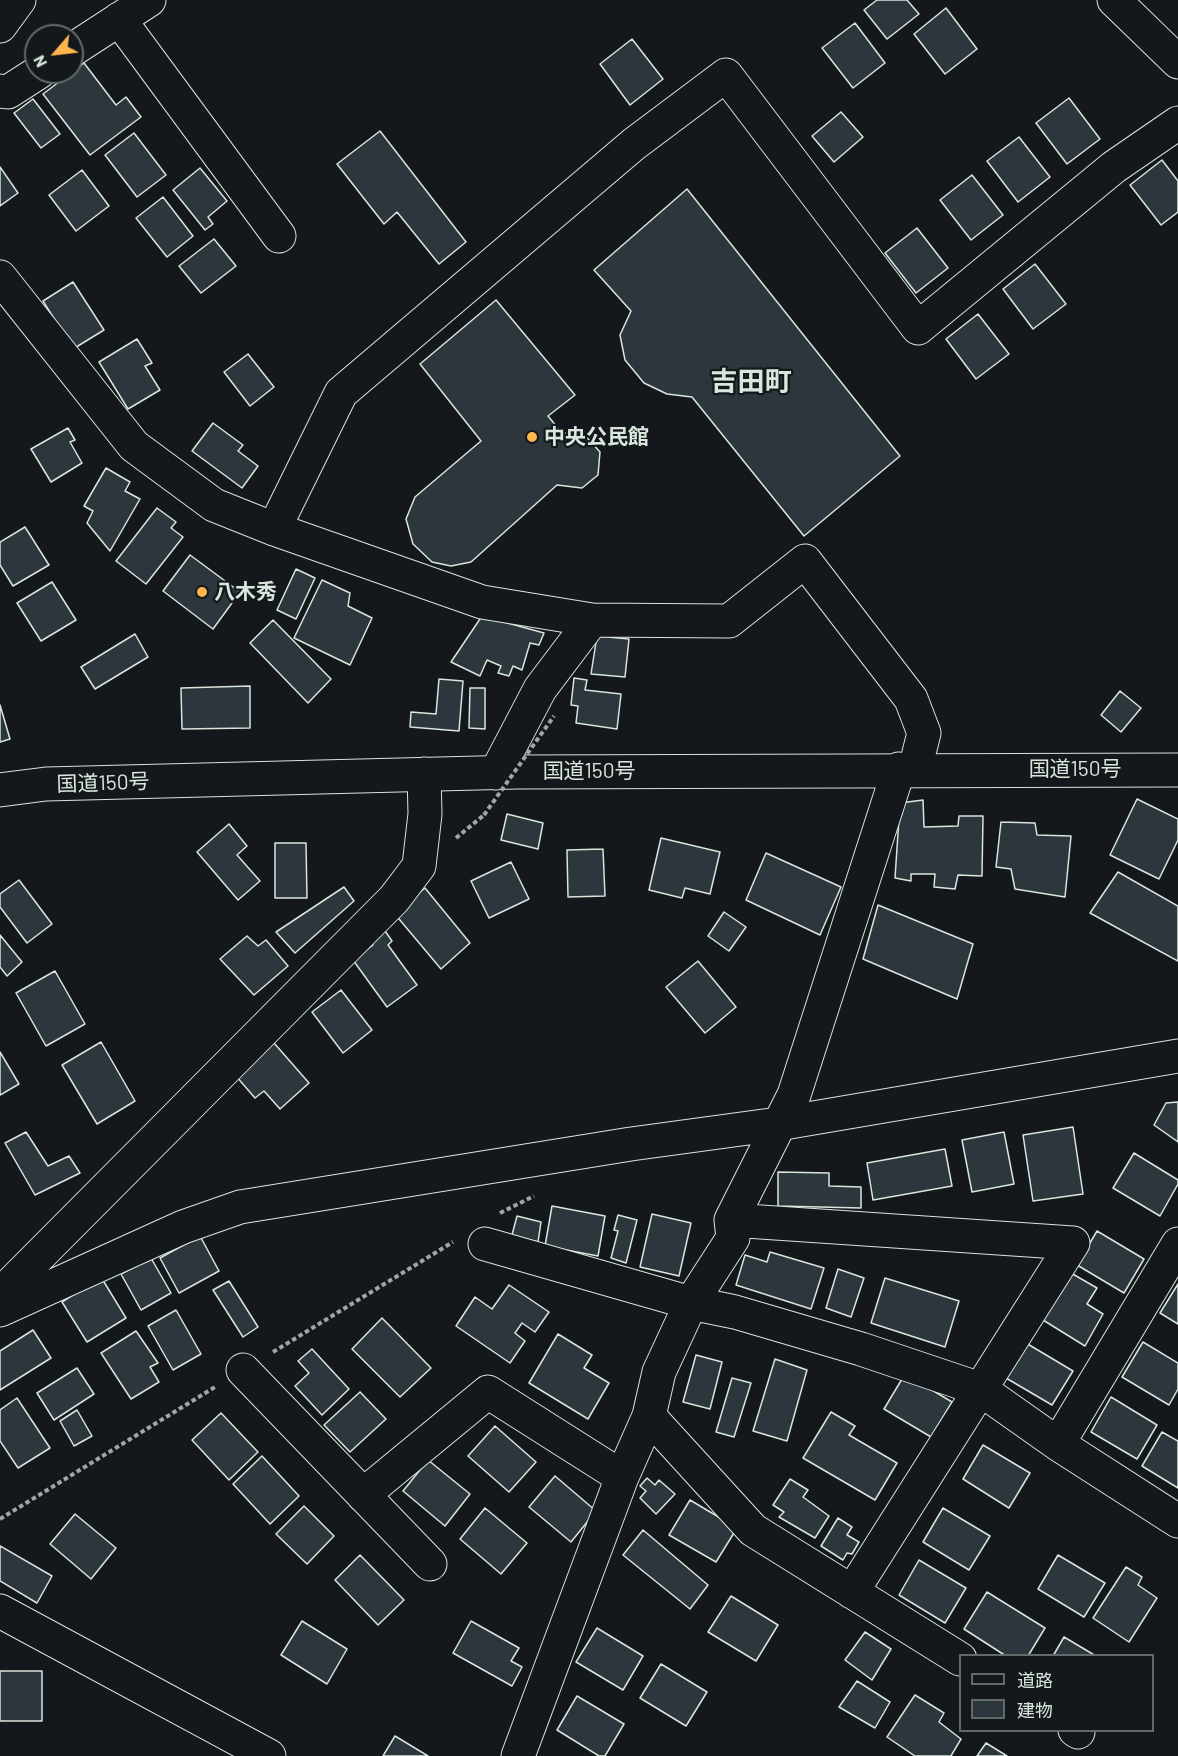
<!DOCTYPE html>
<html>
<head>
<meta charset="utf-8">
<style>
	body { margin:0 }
	#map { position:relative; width:1178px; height:1756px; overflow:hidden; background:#14181c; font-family:Barlow,"Noto Sans JP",sans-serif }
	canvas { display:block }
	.legend { position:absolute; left:959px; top:1654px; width:195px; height:78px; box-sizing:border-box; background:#14181c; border:2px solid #626a69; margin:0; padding:8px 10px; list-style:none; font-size:18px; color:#d8e6dc }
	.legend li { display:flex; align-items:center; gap:12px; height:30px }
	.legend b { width:30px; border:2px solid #626a69 }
	.north { position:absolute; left:24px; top:24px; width:60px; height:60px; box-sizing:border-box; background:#14181c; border:2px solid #626a69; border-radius:50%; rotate:242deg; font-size:16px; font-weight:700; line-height:24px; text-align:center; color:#d8e6dc }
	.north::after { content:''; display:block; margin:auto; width:21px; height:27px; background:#ffb74d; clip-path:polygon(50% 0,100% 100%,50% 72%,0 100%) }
</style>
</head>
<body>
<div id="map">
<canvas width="1178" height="1756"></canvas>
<ul class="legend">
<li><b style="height:8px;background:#14181c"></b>道路</li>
<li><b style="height:16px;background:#2c363c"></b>建物</li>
</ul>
<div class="north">N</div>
</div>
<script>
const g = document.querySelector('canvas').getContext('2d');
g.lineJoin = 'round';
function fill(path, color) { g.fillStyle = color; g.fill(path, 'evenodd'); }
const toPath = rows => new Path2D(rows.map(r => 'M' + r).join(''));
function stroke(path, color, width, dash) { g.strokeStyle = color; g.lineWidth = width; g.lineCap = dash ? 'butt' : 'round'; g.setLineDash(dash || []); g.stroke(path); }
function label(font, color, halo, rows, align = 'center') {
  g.font = font + ' Barlow,"Noto Sans JP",sans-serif'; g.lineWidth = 4.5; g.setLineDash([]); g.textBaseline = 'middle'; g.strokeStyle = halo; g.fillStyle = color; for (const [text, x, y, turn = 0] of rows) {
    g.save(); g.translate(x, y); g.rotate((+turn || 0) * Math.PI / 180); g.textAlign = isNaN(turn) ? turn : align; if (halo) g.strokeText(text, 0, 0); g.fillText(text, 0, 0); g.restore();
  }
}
const building = toPath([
	[877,0,907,0,919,14,887,39,864,10,877,0],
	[946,8,977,49,945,74,914,34,946,8],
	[855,23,885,63,853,88,822,48,855,23],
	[632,39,663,79,630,105,600,64,632,39],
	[84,63,116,105,126,97,141,117,90,155,43,94,84,63],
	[1069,98,1100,139,1067,164,1036,123,1069,98],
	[33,99,60,134,41,148,14,113,33,99],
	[841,112,863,137,834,162,812,136,841,112],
	[380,131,466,242,439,264,397,212,384,224,337,164,380,131],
	[134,133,166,175,137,197,105,155,134,133],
	[1019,137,1050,177,1018,202,987,161,1019,137],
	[1162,160,1178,181,1178,212,1161,225,1130,185,1162,160],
	[0,167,18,193,0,206,0,167],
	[200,168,227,201,208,217,213,224,205,230,173,190,200,168],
	[82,170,109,206,76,231,49,195,82,170],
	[972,175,1003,215,971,240,940,200,972,175],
	[687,189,900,456,804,536,692,397,667,394,644,383,625,360,620,335,631,311,594,270,687,189],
	[163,197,193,236,167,257,136,218,163,197],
	[917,228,948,268,916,293,885,253,917,228],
	[214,239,236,266,201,293,179,266,214,239],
	[1035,264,1066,304,1033,329,1003,289,1035,264],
	[73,282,104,330,73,349,43,301,73,282],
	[496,300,575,395,548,416,562,433,583,433,600,452,598,475,582,488,557,485,471,562,451,566,432,562,413,544,406,519,415,497,481,441,420,364,496,300],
	[978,314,1009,354,976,379,946,339,978,314],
	[137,339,152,363,145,366,160,390,128,409,99,362,137,339],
	[248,354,274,387,250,406,224,372,248,354],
	[213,423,243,445,238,451,258,466,242,488,192,451,213,423],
	[68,428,75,440,70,442,82,463,51,482,31,449,68,428],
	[106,468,130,482,125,491,140,499,110,551,87,523,93,511,84,506,106,468],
	[157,508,176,522,171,528,183,537,146,584,116,561,157,508],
	[25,527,49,565,13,586,0,565,0,542,25,527],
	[190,555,240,592,213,629,163,591,190,555],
	[296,569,315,578,296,619,277,610,296,569],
	[322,580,350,593,348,606,372,618,350,665,294,638,322,580],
	[52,582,76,620,41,641,17,603,52,582],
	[482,616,544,633,539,645,530,643,522,670,513,666,509,676,498,673,501,666,487,660,480,676,451,662,482,616],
	[273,620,331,679,308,703,250,643,273,620],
	[135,634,148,657,95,689,81,667,135,634],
	[597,636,629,639,625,677,591,674,597,636],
	[574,678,587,680,585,690,621,694,617,729,576,723,578,706,571,705,574,678],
	[439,679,463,681,459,731,410,727,411,712,436,714,439,679],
	[250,686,250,728,182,729,181,688,250,686],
	[470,688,485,688,485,729,469,728,470,688],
	[1120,691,1141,708,1121,732,1101,715,1120,691],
	[0,705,10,739,0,742,0,705],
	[1137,799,1178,819,1178,840,1159,879,1110,855,1137,799],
	[923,800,924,827,958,826,959,816,983,816,982,876,958,875,955,889,934,887,935,874,911,874,911,881,895,878,900,803,923,800],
	[507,814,543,823,538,849,501,840,507,814],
	[1001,822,1035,823,1037,835,1071,836,1065,897,1015,889,1011,869,996,867,1001,822],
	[229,824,247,846,237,855,260,881,238,900,197,852,229,824],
	[661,838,720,852,710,894,685,888,682,898,649,890,661,838],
	[275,843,306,843,307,898,275,898,275,843],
	[603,849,605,896,568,897,567,850,603,849],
	[766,853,841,887,820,935,746,900,766,853],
	[511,862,529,899,489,918,471,881,511,862],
	[1118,872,1178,906,1178,961,1090,913,1118,872],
	[19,880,52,924,27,943,0,907,0,894,19,880],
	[344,887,354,901,295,953,276,932,344,887],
	[425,888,470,943,441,969,394,913,425,888],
	[878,905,973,944,957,999,863,959,878,905],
	[724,912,746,927,729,951,708,936,724,912],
	[381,925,392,941,388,945,417,985,387,1007,353,960,373,945,366,936,381,925],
	[0,935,22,962,7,976,0,967,0,935],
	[247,936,258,946,266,940,288,966,254,995,220,959,247,936],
	[698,961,736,1007,705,1033,666,987,698,961],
	[55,971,85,1024,46,1046,16,993,55,971],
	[341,990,372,1030,343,1053,312,1012,341,990],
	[267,1035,309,1083,280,1109,264,1091,255,1098,229,1068,267,1035],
	[101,1042,135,1101,97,1124,62,1065,101,1042],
	[0,1052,19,1084,0,1095,0,1052],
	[1178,1102,1178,1142,1154,1125,1166,1103,1178,1102],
	[1073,1127,1083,1194,1033,1201,1023,1135,1073,1127],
	[26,1132,48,1166,69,1156,80,1173,35,1195,5,1143,26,1132],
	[1004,1132,1014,1184,972,1192,962,1140,1004,1132],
	[945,1149,952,1186,873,1200,867,1163,945,1149],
	[1134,1153,1178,1180,1178,1184,1160,1216,1113,1188,1134,1153],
	[778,1172,829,1173,829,1186,861,1187,861,1208,778,1206,778,1172],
	[552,1206,605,1216,598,1256,545,1246,552,1206],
	[652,1214,691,1223,679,1276,640,1267,652,1214],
	[618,1215,637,1220,626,1263,611,1258,618,1231,614,1230,618,1215],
	[517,1216,541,1222,538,1242,512,1235,517,1216],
	[1097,1231,1144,1259,1124,1293,1077,1265,1097,1231],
	[200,1236,219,1271,179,1293,160,1258,200,1236],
	[770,1252,824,1268,811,1309,736,1285,745,1255,767,1262,770,1252],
	[151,1258,171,1293,141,1310,121,1274,151,1258],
	[838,1269,864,1278,851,1317,826,1308,838,1269],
	[1071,1273,1097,1288,1087,1304,1103,1314,1085,1346,1043,1320,1071,1273],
	[101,1277,126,1318,87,1342,62,1302,101,1277],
	[885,1278,959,1301,945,1347,871,1323,885,1278],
	[229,1281,258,1327,243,1337,213,1290,229,1281],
	[1178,1284,1178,1324,1160,1313,1178,1284],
	[509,1285,549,1312,535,1332,522,1323,515,1333,525,1341,510,1363,456,1326,475,1297,492,1309,509,1285],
	[176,1310,201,1354,173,1370,148,1326,176,1310],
	[382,1318,431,1368,400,1397,352,1349,382,1318],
	[33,1330,51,1358,0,1390,0,1351,33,1330],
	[136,1331,158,1363,150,1367,159,1382,131,1399,101,1353,136,1331],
	[558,1334,592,1355,584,1368,609,1383,588,1419,529,1383,558,1334],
	[1143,1342,1178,1363,1178,1389,1169,1405,1122,1377,1143,1342],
	[1026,1343,1073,1371,1052,1405,1006,1378,1026,1343],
	[312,1349,349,1389,322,1415,295,1386,309,1373,298,1361,312,1349],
	[696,1355,722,1362,710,1409,683,1402,696,1355],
	[775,1359,807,1370,787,1441,753,1431,775,1359],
	[77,1368,94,1394,54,1420,37,1393,77,1368],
	[905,1374,952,1402,931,1437,884,1409,905,1374],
	[732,1378,751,1383,734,1437,716,1432,732,1378],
	[360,1392,386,1419,350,1452,324,1425,360,1392],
	[1111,1397,1157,1425,1137,1459,1091,1432,1111,1397],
	[17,1398,50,1448,18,1468,0,1441,0,1410,17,1398],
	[77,1410,92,1436,74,1446,60,1421,77,1410],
	[831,1412,855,1426,849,1435,897,1463,875,1500,803,1458,831,1412],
	[221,1413,258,1452,229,1480,192,1440,221,1413],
	[495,1426,536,1462,509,1492,468,1456,495,1426],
	[1162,1432,1178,1441,1178,1488,1142,1466,1162,1432],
	[983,1445,1030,1473,1009,1508,963,1479,983,1445],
	[262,1456,299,1496,270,1524,233,1484,262,1456],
	[428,1460,470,1494,445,1526,403,1491,428,1460],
	[555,1476,596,1511,571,1542,529,1507,555,1476],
	[647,1478,655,1485,659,1480,675,1494,656,1514,640,1498,646,1491,640,1486,647,1478],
	[790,1479,808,1490,803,1497,829,1516,815,1538,779,1517,784,1512,773,1505,790,1479],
	[690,1500,737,1528,716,1562,669,1535,690,1500],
	[304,1506,334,1536,307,1564,276,1534,304,1506],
	[485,1508,527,1543,501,1574,460,1539,485,1508],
	[943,1508,990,1536,969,1570,923,1542,943,1508],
	[75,1514,116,1548,91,1579,50,1544,75,1514],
	[838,1518,852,1527,847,1535,859,1542,852,1554,847,1553,843,1560,821,1546,838,1518],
	[643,1530,708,1585,690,1609,623,1555,643,1530],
	[0,1546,52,1576,37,1603,0,1581,0,1546],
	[360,1555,404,1600,378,1625,335,1580,360,1555],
	[1058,1555,1105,1583,1084,1617,1038,1589,1058,1555],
	[919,1560,966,1588,945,1623,899,1595,919,1560],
	[1126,1567,1142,1577,1138,1585,1157,1598,1129,1642,1093,1618,1126,1567],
	[987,1592,1045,1628,1028,1656,1006,1656,964,1629,987,1592],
	[731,1596,778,1625,756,1661,708,1632,731,1596],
	[302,1621,347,1649,327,1684,281,1655,302,1621],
	[471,1621,519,1648,511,1661,522,1667,512,1686,453,1653,471,1621],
	[597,1628,643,1656,623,1690,576,1662,597,1628],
	[865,1632,891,1649,872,1680,845,1660,865,1632],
	[1064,1637,1096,1656,1053,1656,1064,1637],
	[661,1664,707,1692,686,1726,640,1698,661,1664],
	[0,1671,42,1671,42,1721,0,1721,0,1671],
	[857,1681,890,1702,875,1728,839,1707,857,1681],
	[915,1695,944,1713,939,1722,961,1739,951,1756,915,1756,887,1737,915,1695],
	[577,1696,624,1724,605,1756,599,1756,557,1730,577,1696],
	[395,1736,428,1756,383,1756,395,1736],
	[986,1743,1007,1756,977,1756,986,1743]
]);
fill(building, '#2c363c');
stroke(building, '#d8e6dc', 1.5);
const minor = toPath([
	[1114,0,1178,62],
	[119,19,279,236],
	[72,50,149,0],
	[0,91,8,92,39,72],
	[0,277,134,446,214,505,274,529,482,602,592,620,729,621,805,561,911,699,924,733,915,769],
	[274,529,341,393,634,144,726,75,918,328,1114,167,1178,123],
	[496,773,540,689,592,620],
	[731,1220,1073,1243,852,1592],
	[485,1244,691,1303,735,1312,861,1349,980,1389,1058,1444,1178,1521],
	[0,1295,394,899,419,866,425,814,424,774],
	[0,1310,183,1227,240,1207,631,1144,778,1124,1178,1056],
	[243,1370,430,1564],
	[649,1416,753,1530,960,1659],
	[1058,1444,1178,1244],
	[363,1495,488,1392,622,1477],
	[0,1611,269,1756],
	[1075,1730,1078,1732],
	[518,1756,622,1477,649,1416,659,1372,691,1303,733,1238,731,1220,794,1095,899,769]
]);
const major = toPath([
	[0,26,19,0]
]);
const highway = toPath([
	[0,790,46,784,517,772,1178,770]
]);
stroke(minor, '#d8e6dc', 35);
stroke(major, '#d8e6dc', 35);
stroke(highway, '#d8e6dc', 35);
stroke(toPath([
	[456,838,484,815],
	[500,1213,534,1196],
	[273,1352,453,1242],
	[0,1519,215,1387]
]), '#9da8a2', 4, [4.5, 3]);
stroke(minor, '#14181c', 33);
stroke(major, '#14181c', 33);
stroke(highway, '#14181c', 33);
stroke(toPath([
	[484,815,554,716]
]), '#9da8a2', 4, [4.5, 3]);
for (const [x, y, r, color] of [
	[532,437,6,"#ffb74d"],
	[202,592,6,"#ffb74d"]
]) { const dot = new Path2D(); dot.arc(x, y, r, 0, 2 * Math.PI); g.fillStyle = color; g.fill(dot); stroke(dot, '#14181c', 2); }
label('bold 21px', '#d8e6dc', '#14181c', [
	["中央公民館",544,437],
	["八木秀",214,592]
], 'left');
label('21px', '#d8e6dc', '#14181c', [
	["国道150号",1075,769],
	["国道150号",589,771],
	["国道150号",103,783,-2]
]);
label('bold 27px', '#d8e6dc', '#14181c', [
	["吉田町",751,382]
]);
</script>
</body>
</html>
